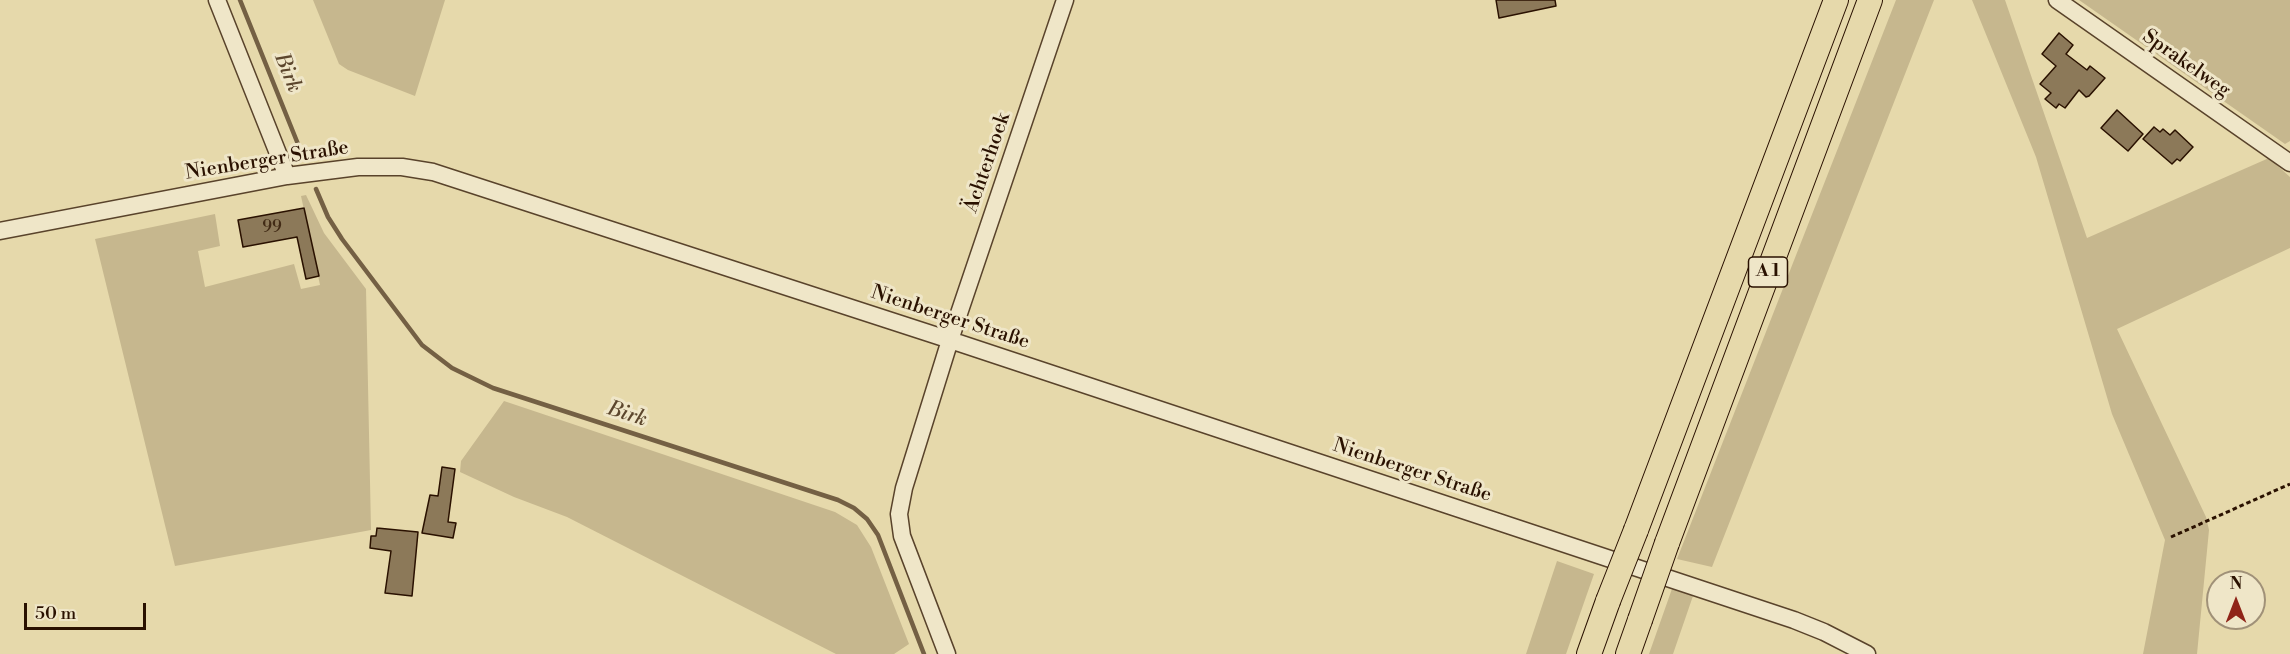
<!DOCTYPE html>
<html>
<head>
<meta charset="utf-8">
<style>
	body { margin:0 }
	#map { position:relative; width:2290px; height:654px; overflow:hidden; background:#e6d9ab; font-family:"Libre Bodoni",serif }
	canvas { display:block }
	.north { position:absolute; left:2206px; top:570px; width:60px; height:60px; box-sizing:border-box; background:#efe6c8; border:2px solid #a09178; border-radius:50%; rotate:0deg; font-size:16px; font-weight:700; line-height:24px; text-align:center; color:#2a1100 }
	.north::after { content:''; display:block; margin:auto; width:21px; height:27px; background:#8f2418; clip-path:polygon(50% 0,100% 100%,50% 72%,0 100%) }
	.scale { position:absolute; left:24px; top:603px; width:122px; height:27px; box-sizing:border-box; border:3px solid #2a1100; border-top:0; padding-left:8px; font-size:18px; line-height:21px; white-space:nowrap; color:#2a1100; -webkit-text-stroke:4px #efe6c8; paint-order:stroke }
</style>
</head>
<body>
<div id="map">
<canvas width="2290" height="654"></canvas>
<div class="north">N</div>
<div class="scale">50 m</div>
</div>
<script>
const g = document.querySelector('canvas').getContext('2d');
g.lineJoin = 'round';
function fill(path, color) { g.fillStyle = color; g.fill(path, 'evenodd'); }
const toPath = rows => new Path2D(rows.map(r => 'M' + r).join(''));
function stroke(path, color, width, dash) { g.strokeStyle = color; g.lineWidth = width; g.lineCap = dash ? 'butt' : 'round'; g.setLineDash(dash || []); g.stroke(path); }
function label(font, color, halo, rows, align = 'center') {
  g.font = font + ' "Libre Bodoni",serif'; g.lineWidth = 6; g.setLineDash([]); g.textBaseline = 'middle'; g.strokeStyle = halo; g.fillStyle = color; for (const [text, x, y, turn = 0] of rows) {
    g.save(); g.translate(x, y); g.rotate((+turn || 0) * Math.PI / 180); g.textAlign = isNaN(turn) ? turn : align; if (halo) g.strokeText(text, 0, 0); g.fillText(text, 0, 0); g.restore();
  }
}
fill(toPath([
	[313,0,445,0,415,96,348,70,339,64],
	[1896,0,1934,0,1712,567,1677,559],
	[1972,0,2005,0,2087,238,2269,158,2290,177,2290,248,2117,329,2206,517,2209,530,2197,654,2143,654,2165,540,2112,414,2036,157],
	[2079,0,2290,0,2290,141,2285,144],
	[306,195,324,233,366,289,371,530,175,566,95,239,215,214,220,246,198,251,205,287,294,264,301,289,320,285,301,196],
	[504,401,835,512,857,525,871,547,909,644,894,654,836,654,567,517,514,497,460,472,461,461],
	[1557,561,1594,574,1566,654,1526,654],
	[1673,586,1694,593,1673,654,1649,654]
]), '#c6b78e');
stroke(toPath([
	[240,0,304,159],
	[316,189,328,217,342,239,422,345,452,368,493,388,838,500,854,508,867,519,878,535,924,654]
]), '#746044', 4.5);
const building = toPath([
	[1496,0,1555,0,1556,6,1499,18,1496,0],
	[2059,33,2073,45,2066,54,2087,70,2090,66,2105,78,2089,96,2086,97,2079,90,2065,108,2059,104,2056,108,2045,99,2051,93,2040,84,2056,66,2042,54,2059,33],
	[2117,110,2143,134,2128,151,2101,128,2117,110],
	[2154,127,2160,132,2163,129,2170,135,2175,130,2193,147,2180,161,2177,159,2172,164,2143,139,2154,127],
	[304,208,319,276,306,279,297,237,243,247,238,220,304,208],
	[442,467,455,469,448,522,456,523,453,538,422,533,430,495,438,496,442,467],
	[377,528,418,532,412,596,385,593,391,551,370,548,371,536,376,536,377,528]
]);
fill(building, '#8c7959');
stroke(building, '#2a1100', 1.5);
const minor = toPath([
	[217,0,287,176],
	[2057,0,2290,163],
	[0,231,287,176,358,167,402,167,433,172,950,340,1794,620,1824,632,1867,654],
	[947,654,902,536,899,514,904,488,950,340,1065,0]
]);
const highway = toPath([
	[1636,530,1836,0],
	[1667,543,1870,0],
	[1589,654,1608,601],
	[1628,654,1640,620]
]);
stroke(minor, '#59432b', 19);
stroke(highway, '#2a1100', 26);
stroke(toPath([
	[2171,537,2290,484]
]), '#2a1100', 3, [4.5, 3]);
stroke(minor, '#efe6c8', 16);
stroke(highway, '#e6d9ab', 24);
const highwayBridge = toPath([
	[1608,601,1636,530],
	[1640,620,1667,543]
]);
stroke(highwayBridge, '#2a1100', 26, []);
stroke(highwayBridge, '#e6d9ab', 24);
label('16px', '#422b16', null, [
	["99",272,228]
]);
for (const [x, y, w] of [
	[1768,272,39]
]) { const box = new Path2D(); box.roundRect(x - w / 2, y - 15, w, 30, 4.5); g.fillStyle = '#efe6c8'; g.fill(box); stroke(box, '#2a1100', 1.5); }
label('bold 18px', '#2a1100', null, [
	["A 1",1768,272]
]);
label('20px', '#2a1100', '#efe6c8', [
	["Sprakelweg",2186,64,35],
	["Nienberger Straße",267,161,-9],
	["Ächterhoek",988,163,-71],
	["Nienberger Straße",950,318,18],
	["Nienberger Straße",1412,471,18]
]);
label('italic 21px', '#5c462d', '#efe6c8', [
	["Birk",287,73,68],
	["Birk",627,415,18]
]);
</script>
</body>
</html>
